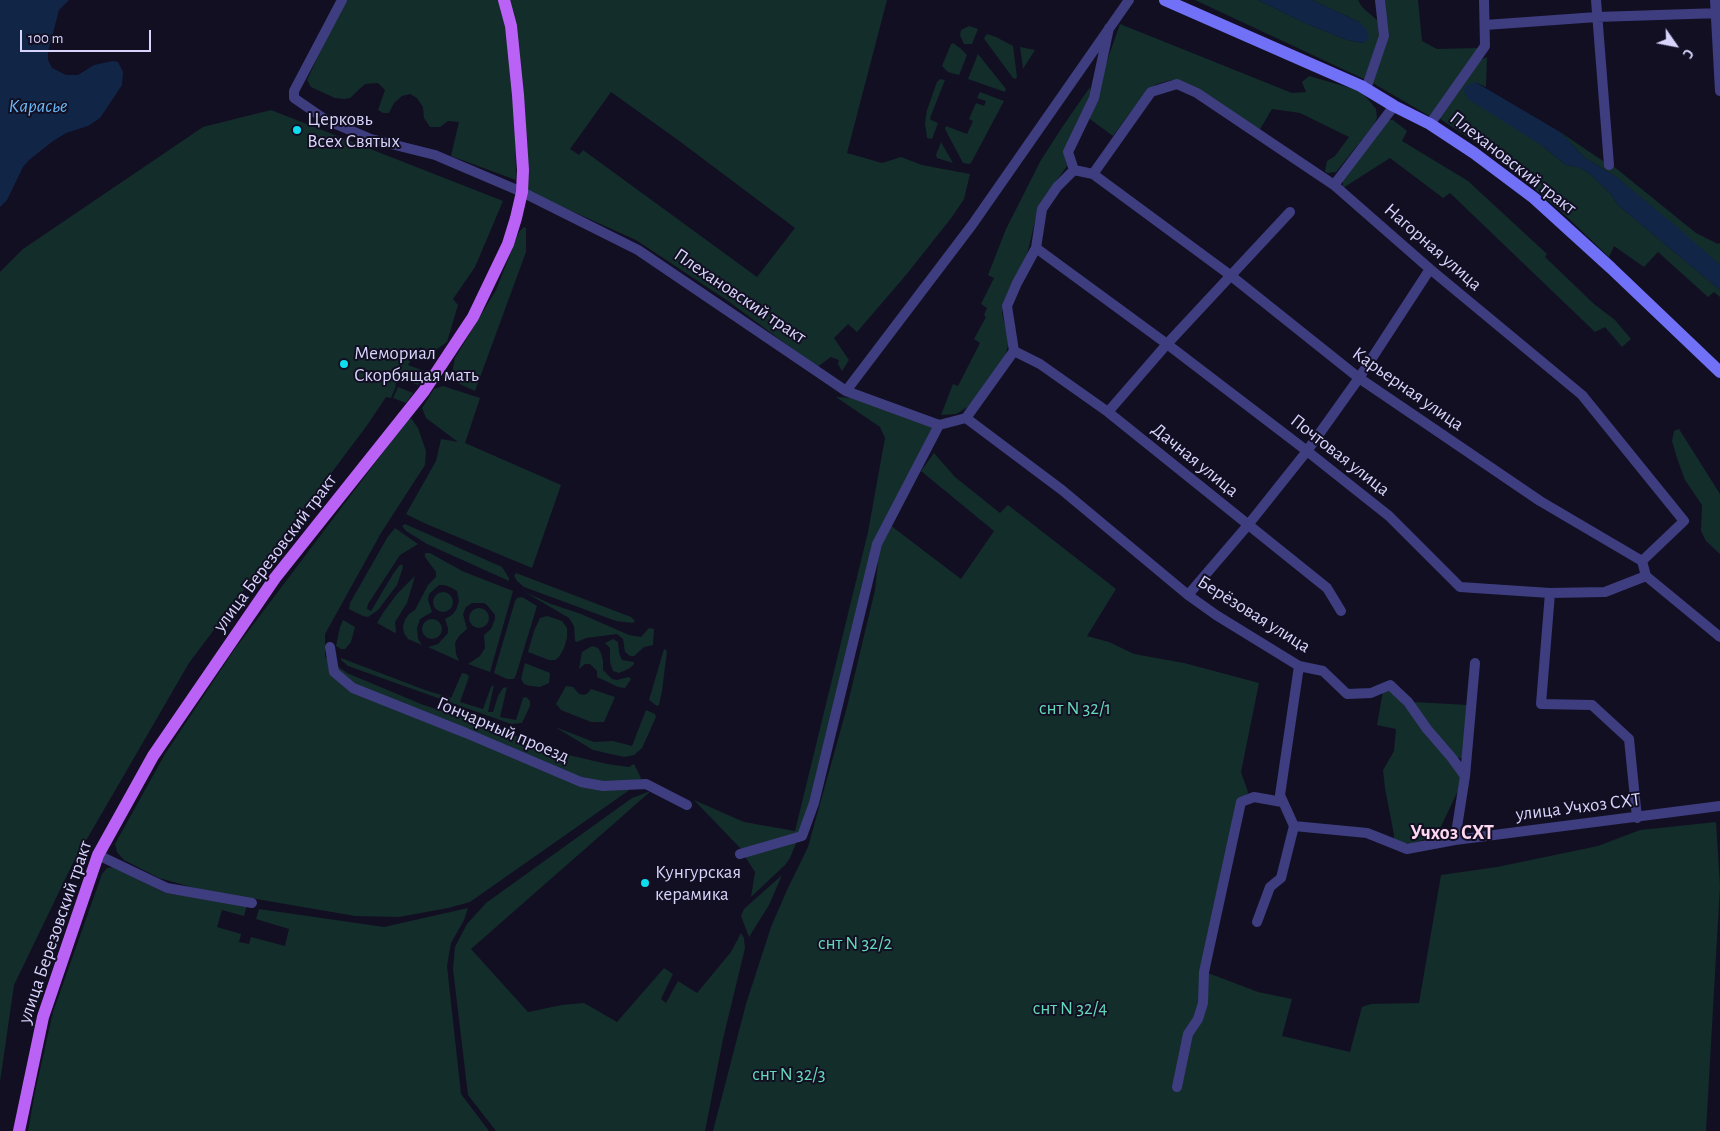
<!DOCTYPE html>
<html>
<head>
<meta charset="utf-8">
<style>
	body { margin:0 }
	#map { position:relative; width:1720px; height:1131px; overflow:hidden; background:#120f23; font-family:"Alegreya Sans",sans-serif }
	canvas { display:block }
	.north { position:absolute; left:1650px; top:20px; width:50px; height:50px; -webkit-text-stroke:4px #120f23; paint-order:stroke; rotate:123deg; font-size:14px; font-weight:700; line-height:20px; text-align:center; color:#d8d4fc }
	.north::after { content:''; display:block; margin:auto; width:18px; height:22px; background:#d8d4fc; clip-path:polygon(50% 0,100% 100%,50% 72%,0 100%) }
	.scale { position:absolute; left:20px; top:30px; width:131px; height:22px; box-sizing:border-box; border:2px solid #d8d4fc; border-top:0; padding-left:6px; font-size:15px; line-height:18px; white-space:nowrap; color:#d8d4fc; -webkit-text-stroke:4px #120f23; paint-order:stroke }
</style>
</head>
<body>
<div id="map">
<canvas width="1720" height="1131"></canvas>
<div class="north">С</div>
<div class="scale">100 m</div>
</div>
<script>
const g = document.querySelector('canvas').getContext('2d');
g.lineJoin = 'round';
function fill(path, color) { g.fillStyle = color; g.fill(path, 'evenodd'); }
const toPath = rows => new Path2D(rows.map(r => 'M' + r).join(''));
function stroke(path, color, width, dash) { g.strokeStyle = color; g.lineWidth = width; g.lineCap = dash ? 'butt' : 'round'; g.setLineDash(dash || []); g.stroke(path); }
function label(font, color, halo, rows, align = 'center') {
  g.font = font + ' "Alegreya Sans",sans-serif'; g.lineWidth = 4; g.setLineDash([]); g.textBaseline = 'middle'; g.strokeStyle = halo; g.fillStyle = color; for (const [text, x, y, turn = 0] of rows) {
    g.save(); g.translate(x, y); g.rotate((+turn || 0) * Math.PI / 180); g.textAlign = isNaN(turn) ? turn : align; if (halo) g.strokeText(text, 0, 0); g.fillText(text, 0, 0); g.restore();
  }
}
fill(toPath([
	[344,0,501,0,515,95,516,180,451,156,459,122,448,121,440,127,430,127,424,118,423,107,417,98,410,94,402,96,394,103,389,113,383,113,378,110,385,90,378,83,365,84,350,98,345,99,335,98,311,87,307,80],
	[510,0,887,0,847,153,882,163,901,157,922,165,970,174,964,199,952,217,906,275,857,332,848,324,834,338,849,360,842,371,838,364,839,360,831,357,817,367,728,301,636,240,527,191],
	[611,92,678,140,795,228,757,277,583,150,579,155,570,149],
	[1195,0,1258,0,1305,23,1347,40,1363,43,1359,22,1312,0,1358,0,1362,7,1378,21,1379,39,1366,80],
	[1385,0,1418,0,1422,41,1437,49,1480,48,1431,117,1371,82,1386,36],
	[1120,24,1292,93,1306,92,1302,82,1309,76,1361,91,1376,109,1377,118,1373,126,1336,172,1327,173,1325,171,1327,161,1335,156,1349,137,1300,113,1272,109,1259,131,1172,80,1157,84,1146,91,1113,136,1087,117],
	[969,26,978,29,972,44,964,44,960,35,961,30],
	[987,34,996,37,1013,46,1017,77,1016,79,1013,78,985,40,984,38],
	[953,43,960,48,967,55,959,75,948,72,942,66,951,44],
	[1020,47,1035,50,1023,69],
	[978,54,1006,89,1005,92,968,79],
	[1487,57,1486,87,1475,82,1541,145,1566,165,1578,167,1589,173,1611,194,1618,205,1720,290,1720,297,1714,292,1708,297,1658,252,1644,267,1614,246,1609,257,1565,215,1498,158,1439,118,1478,61],
	[940,79,945,80,930,118,931,120,938,123,932,139,927,138,925,123,927,110,937,82],
	[1090,87,1091,93,1065,152,1067,166,1047,194,1037,213,1026,259,1004,300,1002,313,1009,341,1005,358,971,405,956,414,941,415,953,384,958,386,980,343,974,339,986,317,984,315,987,308,981,304,994,278,988,275,1006,229,1041,160,1063,126],
	[980,92,1004,101,971,163,969,164,963,163,945,129,946,126,967,134,973,121,969,119,976,103,984,106,986,101,977,98],
	[271,110,503,201,475,267,453,299,458,305,447,342,433,352,420,347,408,365,427,372,418,385,402,379,406,369,395,385,396,386,391,398,386,397,368,424,189,663,73,863,14,985,0,1082,0,272,23,249,203,127],
	[1388,120,1393,120,1407,131,1402,141,1468,181,1547,254,1545,257,1594,304,1615,320,1631,339,1622,347,1605,327,1595,332,1450,193,1443,198,1390,158,1343,188,1343,180],
	[1560,132,1606,163,1612,165,1696,233,1718,244,1720,243,1720,265,1615,176,1585,158],
	[941,142,953,163,937,158,936,155],
	[524,227,526,228,526,252,475,391,460,384,452,373,455,358,496,290,519,232],
	[443,386,480,398,465,443,561,485,532,568,424,523,406,514,436,461,441,439,458,442,426,418,422,408,434,389],
	[398,387,413,393,406,403,393,398],
	[836,397,855,398,934,427,873,545,810,804,799,834,741,849,694,800,744,822,795,831,868,532,885,438,880,427],
	[411,418,418,428,426,451,425,465,381,533,325,634,325,657,347,673,421,704,516,736,543,749,607,764,629,767,634,764,641,778,628,791,470,902,448,908,399,917,355,916,198,889,159,878,124,860,117,852,115,844,165,754,234,650,406,422],
	[1679,429,1720,494,1720,554,1706,541,1701,531,1702,505,1685,480,1677,458,1672,441,1674,431],
	[934,453,955,477,1000,513,1008,505,1116,589,1087,636,1109,642,1134,654,1184,663,1259,683,1241,772,1248,792,1244,805,1208,973,1258,992,1292,999,1282,1036,1350,1052,1362,1007,1371,1004,1419,1003,1441,875,1497,867,1598,846,1640,830,1716,822,1720,886,1706,1131,713,1131,746,1004,771,927,787,890,808,847,847,707,875,590,879,552,890,525,961,579,994,531,921,471],
	[405,524,502,567,509,578,509,581,427,544,406,531,402,526],
	[395,528,418,544,400,555,368,604,367,609,371,611,393,574,399,566,402,564,403,567,397,585,378,610,368,617,363,616,349,609,350,603,387,538],
	[425,553,430,553,462,571,513,591,490,672,468,664,480,656,485,648,484,635,491,629,495,619,495,615,487,605,484,603,472,603,466,607,463,614,467,629,459,636,455,643,456,654,459,661,428,647,438,644,448,633,448,628,445,619,452,615,456,610,459,601,457,591,452,588,445,585,439,585,429,594,428,600,432,612,420,619,417,628,418,639,422,645,408,639,404,633,403,626,405,620,409,614,415,610,428,585,436,577,436,572,425,557],
	[516,573,631,617,635,621,633,623,616,621,524,587,517,581,514,576],
	[415,576,407,603,395,622,396,632,395,633,377,623,383,613,397,594],
	[525,592,551,604,581,614,629,635,641,637,649,628,654,629,653,645,644,647,634,656,630,656,625,652,623,639,617,634,586,638,577,642,575,641,574,626,569,618],
	'433 602a10 10 0 1 1 20 0a10 10 0 1 1-20 0Z',
	[522,597,537,606,516,675,514,679,507,679,494,673,515,601,517,598],
	'469 618a10 10 0 1 1 20 0a10 10 0 1 1-20 0Z',
	[547,616,562,621,567,628,567,638,564,648,559,657,555,660,549,660,528,652,534,631,540,618],
	'422 629a10 10 0 1 1 20 0a10 10 0 1 1-20 0Z',
	[343,620,355,627,351,642,345,649,341,649,336,646,340,627],
	[613,639,618,642,619,653,622,660,634,662,634,664,630,668,619,673,613,671,610,662,610,648,605,643],
	[592,646,598,648,601,653,603,661,603,670,612,679,617,680,629,677,631,679,625,688,618,687,597,677,597,671,590,664,585,664,579,669,582,652],
	[664,649,667,651,662,691,659,705,657,706,649,700],
	[341,658,425,690,451,698,462,673,467,674,469,677,460,702,483,709,491,687,494,685,488,712,493,712,498,696,503,688,507,687,500,717,516,720,523,698,526,697,530,701,530,706,522,723,511,724,348,666,341,660],
	[525,663,550,673,549,683,540,687,530,686,524,684,521,679],
	[566,686,573,687,579,694,584,695,588,693,591,689,615,697,604,722,591,722,561,710,556,704],
	[1390,688,1464,778,1437,835,1411,844,1393,841,1394,835,1385,788,1383,770,1394,751,1396,729,1377,725,1383,691],
	[1413,702,1468,705,1464,759,1452,756],
	[646,710,655,714,656,717,642,748,634,755,624,757,593,750,555,727,594,742,613,741,632,746],
	[651,791,471,949,528,1012,562,1005,584,1003,617,1022,664,968,673,974,661,999,666,1003,678,981,697,993,731,952,741,933,744,938,745,948,723,1039,705,1131,496,1131,468,1095,453,969,455,947,467,924,486,903,632,798],
	[797,841,790,858,785,865,751,897,755,872,744,855],
	[114,867,165,893,247,905,244,916,222,910,217,927,241,934,239,942,249,944,251,937,285,946,289,929,256,919,259,909,384,927,468,908,464,920,451,943,447,966,461,1094,489,1131,28,1131,35,1092,53,1012,102,874,107,868],
	[782,875,769,905,749,937,741,916,744,909]
]), '#132d2b');
fill(toPath([
	[0,0,69,0,59,10,48,52,48,60,52,68,66,75,78,75,94,65,113,61,118,62,123,72,122,85,100,118,88,126,66,133,53,141,29,160,23,167,7,200,0,207],
	[1258,0,1312,0,1359,22,1367,30,1369,38,1364,43,1347,40,1305,23],
	[1475,82,1560,132,1585,158,1615,176,1677,227,1720,265,1720,290,1618,205,1611,194,1589,173,1578,167,1566,165,1541,145,1468,99,1464,92,1465,86]
]), '#112646');
stroke(toPath([
	[342,0,294,91,294,98,326,120,371,139,435,155,522,192,638,250,846,391,939,425],
	[1596,0,1609,165],
	[1715,0,1720,91],
	[1485,25,1597,17,1720,13],
	[1366,89,1384,36,1380,0],
	[1430,124,1485,46,1484,0],
	[1074,170,1093,174,1230,275,1359,378,1540,501,1642,561,1646,576,1720,637],
	[1093,174,1151,92,1177,84,1197,93,1334,185,1430,269,1582,395,1684,521,1642,561],
	[1334,185,1394,106],
	[1036,248,1167,344,1307,451,1389,516,1460,587,1550,593,1605,592,1646,576],
	[1014,351,1040,364,1108,412,1327,588,1341,611],
	[846,391,972,225,1129,0],
	[1108,412,1167,344,1290,212],
	[966,418,1062,490,1188,595,1216,615,1299,666,1323,671,1347,694,1371,693,1390,685,1408,702,1427,729,1452,758,1465,776,1455,840],
	[1550,593,1541,704,1592,705,1629,739,1637,818],
	[1188,595,1248,525,1307,451,1359,378,1430,269],
	[330,647,334,672,353,688,466,733,581,782,603,786,646,784,687,805],
	[1465,776,1475,663],
	[1294,826,1367,833,1407,849,1455,840,1720,806],
	[740,854,802,836,814,803,877,544,939,425,966,418,1014,351,1007,306,1017,283,1036,248,1042,209,1057,187,1074,170,1068,152,1094,98,1109,28],
	[98,855,167,888,252,903],
	[1257,922,1270,887,1281,878,1294,826,1280,795,1299,666],
	[1177,1087,1188,1034,1198,1019,1203,1003,1204,972,1241,802,1254,797,1282,802]
]), '#3e3d7f', 10);
stroke(toPath([
	[1165,0,1361,86,1394,106,1430,124,1474,153,1534,198,1611,268,1720,372]
]), '#7171f7', 12);
stroke(toPath([
	[19,1131,43,1017,98,855,153,756,275,578,424,391,473,317,508,244,516,218,522,192,523,170,518,95,511,26,504,0]
]), '#bb62f6', 12);
for (const [x, y, r, color] of [
	[297,130,5,"#0eddef"],
	[344,364,5,"#0eddef"],
	[645,883,5,"#0eddef"]
]) { const dot = new Path2D(); dot.arc(x, y, r, 0, 2 * Math.PI); g.fillStyle = color; g.fill(dot); stroke(dot, '#120f23', 2); }
label('19px', '#d8d4fc', '#120f23', [
	["Церковь",307,119],
	["Всех Святых",307,141],
	["Мемориал",354,353],
	["Скорбящая мать",354,375],
	["Кунгурская",655,872],
	["керамика",655,894]
], 'left');
label('19px', '#d8d4fc', '#120f23', [
	["Плехановский тракт",1513,163,38],
	["Нагорная улица",1433,247,41],
	["Плехановский тракт",740,296,34],
	["Карьерная улица",1408,389,35],
	["Почтовая улица",1340,455,38],
	["Дачная улица",1195,460,39],
	["улица Березовский тракт",275,553,-53],
	["Берёзовая улица",1254,614,32],
	["Гончарный проезд",503,730,23],
	["улица Учхоз СХТ",1578,807,-7],
	["улица Березовский тракт",55,932,-71]
]);
label('19px', '#64d8b9', '#120f23', [
	["снт N 32/1",1075,708],
	["снт N 32/2",855,943],
	["снт N 32/4",1070,1008],
	["снт N 32/3",789,1074]
]);
label('italic 20px', '#68b8f6', '#120f23', [
	["Карасье",38,106]
]);
label('bold 20px', '#fdd6ef', '#120f23', [
	["Учхоз СХТ",1452,833]
]);
</script>
</body>
</html>
